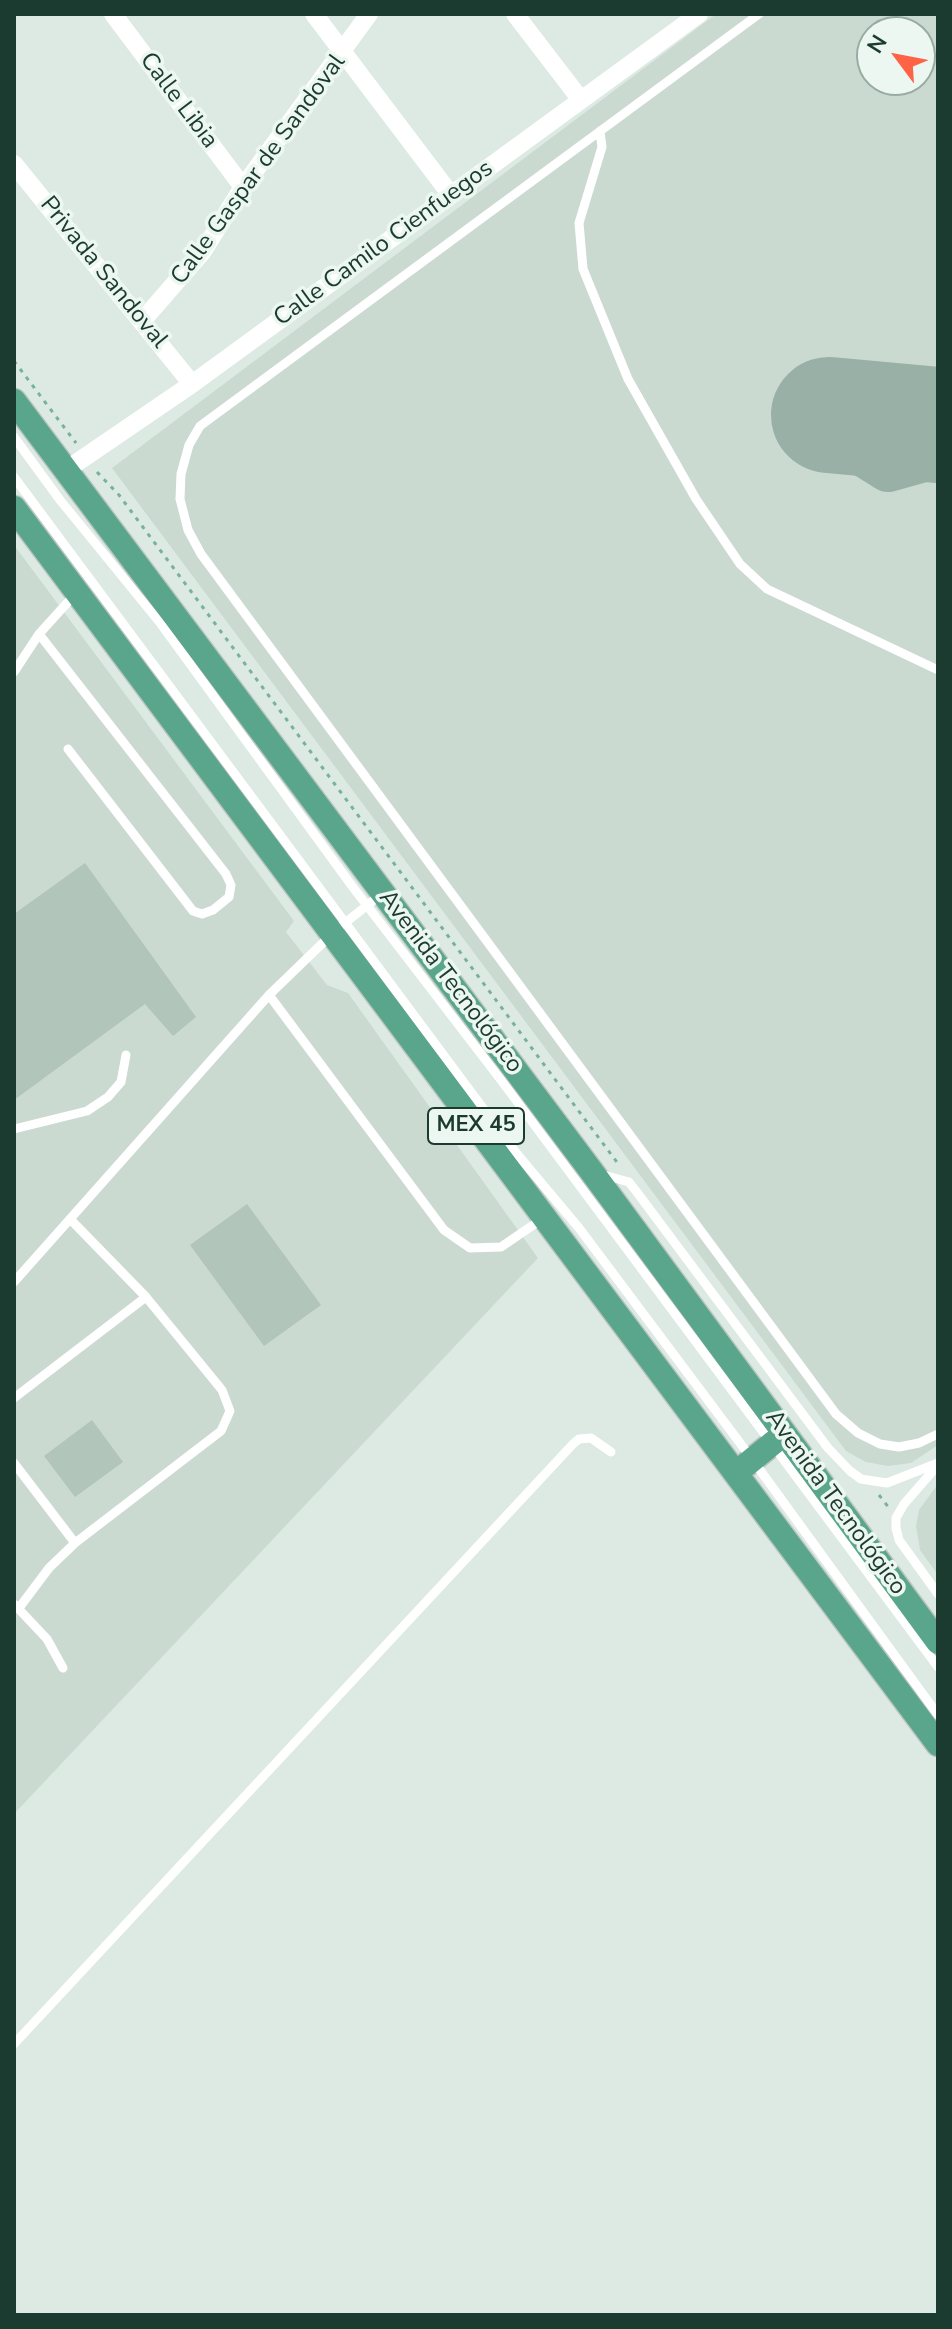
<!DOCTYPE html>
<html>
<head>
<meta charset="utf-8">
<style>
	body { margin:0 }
	#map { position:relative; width:952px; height:2329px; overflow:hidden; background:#dceae3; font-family:"Nunito Sans",sans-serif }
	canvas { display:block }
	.frame { position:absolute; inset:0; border:16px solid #1c3b30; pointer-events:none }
	.north { position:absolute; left:856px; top:16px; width:80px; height:80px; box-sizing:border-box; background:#ecf7f1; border:2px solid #99aca4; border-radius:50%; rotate:302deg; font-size:22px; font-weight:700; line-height:32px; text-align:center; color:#1c3b30 }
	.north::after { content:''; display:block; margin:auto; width:28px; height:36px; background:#ff6345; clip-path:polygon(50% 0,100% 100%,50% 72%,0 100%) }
</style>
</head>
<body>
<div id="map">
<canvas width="952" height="2329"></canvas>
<div class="frame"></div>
<div class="north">N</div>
</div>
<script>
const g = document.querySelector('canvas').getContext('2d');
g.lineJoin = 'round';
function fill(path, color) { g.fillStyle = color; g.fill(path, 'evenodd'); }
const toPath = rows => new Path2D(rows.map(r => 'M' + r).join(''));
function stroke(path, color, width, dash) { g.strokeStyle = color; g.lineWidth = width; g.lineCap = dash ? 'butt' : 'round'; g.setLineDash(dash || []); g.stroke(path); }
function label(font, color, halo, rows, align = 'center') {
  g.font = font + ' "Nunito Sans",sans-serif'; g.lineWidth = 7; g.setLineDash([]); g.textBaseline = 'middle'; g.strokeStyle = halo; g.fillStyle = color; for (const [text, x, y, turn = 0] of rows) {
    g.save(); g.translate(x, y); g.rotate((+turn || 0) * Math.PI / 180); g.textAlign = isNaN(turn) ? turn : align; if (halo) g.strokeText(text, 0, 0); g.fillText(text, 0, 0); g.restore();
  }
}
fill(toPath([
	[716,14,938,14,938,1445,911,1463,888,1466,866,1462,846,1451,112,468],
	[872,32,920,32,920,80,872,80],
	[14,545,294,921,286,932,327,985,348,993,538,1258,14,1814],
	[938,1484,938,1575,920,1550,916,1526,919,1510]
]), '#cadad1');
stroke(toPath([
	[938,408,907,389,889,388,865,402,855,428,864,454,888,469,938,455]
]), '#99b0a7', 46);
stroke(toPath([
	[829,415,938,425]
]), '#99b0a7', 116);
fill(toPath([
	[85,863,196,1017,173,1036,145,1004,14,1100,14,914],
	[247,1204,321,1305,264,1346,190,1245],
	[92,1420,123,1462,75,1497,44,1456]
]), '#b1c5bb');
const primary = toPath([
	[14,401,592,1172,938,1642],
	[14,508,938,1744],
	[736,1473,784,1434]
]);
stroke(primary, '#bbc4c1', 27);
stroke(toPath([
	[14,361,76,443],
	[97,472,119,495,619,1165],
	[879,1495,889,1508]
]), '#78b29b', 3, [4, 6]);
stroke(toPath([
	[759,14,200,426,189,445,181,474,180,499,188,530,201,554,836,1414,858,1433,880,1444,899,1447,919,1443,938,1434],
	[600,131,602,147,579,223,583,269,628,379,696,499,740,564,767,589,938,670],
	[14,437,60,500,161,624,352,886,501,1080,938,1667],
	[14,477,517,1154,579,1228,752,1459,938,1715],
	[39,634,226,874,231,885,229,897,213,910,202,914,193,911,68,749],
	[14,672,39,634,76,593],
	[341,926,383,893],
	[269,995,444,1230,470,1248,501,1247,542,1219],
	[14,1129,87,1111,108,1097,121,1082,126,1055],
	[600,1174,629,1182,636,1191,828,1448,850,1471,861,1479,887,1483,938,1463],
	[14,1282,269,995,330,936],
	[14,1398,146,1297,70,1219],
	[14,1463,75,1543,49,1568,19,1608],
	[938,1465,904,1504,896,1518,896,1528,899,1540,938,1594],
	[75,1543,221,1431,230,1411,222,1390,146,1297],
	[14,1604,47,1639,63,1668],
	[14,2044,573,1444,579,1439,591,1438,611,1452]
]), '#fff', 9);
stroke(toPath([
	[113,14,243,187],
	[314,14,451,195],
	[515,14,581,100],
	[14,164,192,384],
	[143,320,203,251,243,187,369,14],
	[66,470,192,384,699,14]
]), '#fff', 18);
stroke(primary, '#5aa68c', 24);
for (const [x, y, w] of [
	[476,1126,96]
]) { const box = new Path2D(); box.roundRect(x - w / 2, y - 18, w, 36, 6); g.fillStyle = '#ecf7f1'; g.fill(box); stroke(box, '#1c3b30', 2); }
label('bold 22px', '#1c3b30', null, [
	["MEX 45",476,1126]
]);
label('24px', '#1c3b30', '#ecf7f1', [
	["Calle Libia",178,101,53],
	["Calle Gaspar de Sandoval",259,170,-54],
	["Calle Camilo Cienfuegos",384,244,-36],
	["Privada Sandoval",103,273,51],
	["Avenida Tecnológico",450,982,53],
	["Avenida Tecnológico",835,1503,54]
]);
</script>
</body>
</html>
